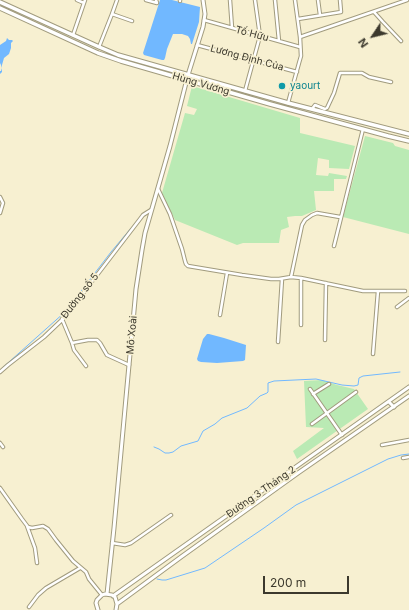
<!DOCTYPE html>
<html>
<head>
<meta charset="utf-8">
<style>
	body { margin:0 }
	#map { position:relative; width:409px; height:610px; overflow:hidden; background:#f7f0d1; font-family:Inter,sans-serif }
	canvas { display:block }
	.north { position:absolute; left:353px; top:16px; width:40px; height:40px; -webkit-text-stroke:3px #f7f0d1; paint-order:stroke; rotate:235deg; font-size:11px; font-weight:700; line-height:16px; text-align:center; color:#3c392d }
	.north::after { content:''; display:block; margin:auto; width:14px; height:18px; background:#3c392d; clip-path:polygon(50% 0,100% 100%,50% 72%,0 100%) }
	.scale { position:absolute; left:263px; top:576px; width:86px; height:18px; box-sizing:border-box; border:2px solid #3c392d; border-top:0; padding-left:5px; font-size:12px; line-height:14px; white-space:nowrap; color:#3c392d; -webkit-text-stroke:3px #f7f0d1; paint-order:stroke }
</style>
</head>
<body>
<div id="map">
<canvas width="409" height="610"></canvas>
<div class="north">N</div>
<div class="scale">200 m</div>
</div>
<script>
const g = document.querySelector('canvas').getContext('2d');
g.lineJoin = 'round';
function fill(path, color) { g.fillStyle = color; g.fill(path, 'evenodd'); }
const toPath = rows => new Path2D(rows.map(r => 'M' + r).join(''));
function stroke(path, color, width, dash) { g.strokeStyle = color; g.lineWidth = width; g.lineCap = dash ? 'butt' : 'round'; g.setLineDash(dash || []); g.stroke(path); }
function label(font, color, halo, rows, align = 'center') {
  g.font = font + ' Inter,sans-serif'; g.lineWidth = 3.5; g.setLineDash([]); g.textBaseline = 'middle'; g.strokeStyle = halo; g.fillStyle = color; for (const [text, x, y, turn = 0] of rows) {
    g.save(); g.translate(x, y); g.rotate((+turn || 0) * Math.PI / 180); g.textAlign = isNaN(turn) ? turn : align; if (halo) g.strokeText(text, 0, 0); g.fillText(text, 0, 0); g.restore();
  }
}
fill(toPath([
	[192,86,300,118,300,133,355,146,349,169,329,168,329,160,318,158,316,175,328,176,329,173,347,176,346,179,334,179,334,191,314,191,316,210,302,216,295,216,287,217,289,227,281,230,279,243,243,243,237,245,175,220,162,193,185,113,194,115,197,109,187,106],
	[365,136,393,143,395,146,409,150,409,234,343,217],
	[322,380,337,385,354,389,368,409,297,459,293,451,324,428,306,427,304,381]
]), '#baeab4');
fill(toPath([
	[160,0,172,0,200,7,199,22,192,44,191,44,190,39,188,36,182,34,173,34,167,49,165,58,164,60,162,60,144,55,143,53],
	[7,38,9,40,12,40,13,41,11,43,11,48,9,54,4,58,2,65,2,72,0,74,0,71,1,71,2,68,1,65,0,63,0,45,6,41],
	[207,334,209,334,224,338,246,345,245,360,243,361,217,363,201,362,198,361,197,359,203,339]
]), '#71b8ff');
stroke(toPath([
	[0,370,65,312,111,252,132,227],
	[154,447,159,449,165,453,169,453,173,452,181,446,198,441,203,431,215,424,222,418,247,408,260,396,267,393,268,392,268,383,274,381,316,379,342,385,354,386,358,385,359,378,363,376,400,372],
	[157,579,162,580,166,580,205,568,264,528,296,505,388,459,401,455,409,454]
]), '#71b8ff', 1);
const minor = toPath([
	[77,0,84,3],
	[117,0,112,14,132,21],
	[146,0,157,3,156,0],
	[180,0,180,1],
	[230,0,232,28],
	[275,0,279,41],
	[318,0,320,15],
	[374,12,383,22,401,41],
	[298,19,341,12,340,0],
	[204,20,300,47],
	[73,35,85,0],
	[300,37,407,0],
	[197,45,297,72],
	[99,47,112,14],
	[245,91,260,36,255,0],
	[288,103,299,63,301,56,300,37,295,0],
	[312,109,315,105,325,109,327,108,334,93,340,73,362,73,369,77,391,82],
	[158,189,170,214,182,249,185,261,186,264,188,266,242,275,271,279,279,279,291,277,301,278,363,291,405,291],
	[0,197,3,203,0,213],
	[334,246,363,129],
	[291,277,302,225,305,220,312,215,317,213,340,217],
	[301,278,301,325],
	[397,307,409,298],
	[220,315,227,273],
	[62,319,72,343,74,350,86,366],
	[325,340,326,283],
	[278,342,282,279],
	[72,343,88,340,97,340,100,343,107,355,129,365],
	[373,354,378,291],
	[0,372,8,365,44,337,64,318,140,219,143,215,151,210],
	[310,389,342,435],
	[313,394,329,384],
	[312,424,356,392],
	[0,443,3,447],
	[382,445,409,440],
	[403,458,409,457],
	[0,488,22,519,28,527,32,528,43,526,48,529,56,540,73,561,86,572,89,579,102,595],
	[27,526,35,548,37,563],
	[112,543,125,545,131,543,171,515],
	[29,607,38,595,46,588,80,568]
]);
const tertiary = toPath([
	[188,75,203,27,205,14,203,0],
	[389,402,394,407]
]);
const secondary = toPath([
	[107,594,114,528,136,289,142,250,145,233,170,146,188,75],
	[113,596,409,387],
	[117,604,181,557,298,473,409,396],
	[98,610,96,603,97,600,102,595,105,594,112,595,115,597,117,604,116,610]
]);
const primary = toPath([
	[0,2,97,46,118,55,288,103,409,134],
	[0,8,98,53,121,61,270,104,388,136,409,141]
]);
stroke(minor, '#a19b7e', 4.5);
stroke(tertiary, '#a19b7e', 5);
stroke(secondary, '#a19b7e', 5);
stroke(primary, '#a19b7e', 5.5);
stroke(minor, '#fff', 2.5);
stroke(tertiary, '#fff', 3);
stroke(secondary, '#fff', 3);
stroke(primary, '#fff', 3.5);
for (const [x, y, r, color] of [
	[282,86,4,"#0f9aa8"]
]) { const dot = new Path2D(); dot.arc(x, y, r, 0, 2 * Math.PI); g.fillStyle = color; g.fill(dot); stroke(dot, '#f7f0d1', 1.5); }
label('10px', '#3c392d', '#f7f0d1', [
	["Tố Hữu",252,34,15],
	["Lương Định Của",247,58,15],
	["Hùng Vương",201,84,16],
	["Đường số 5",80,296,-52],
	["Mô Xoài",132,335,-85],
	["Đường 3 Tháng 2",261,492,-35]
]);
label('10px', '#0d838f', '#f7f0d1', [
	["yaourt",290,86]
], 'left');
</script>
</body>
</html>
